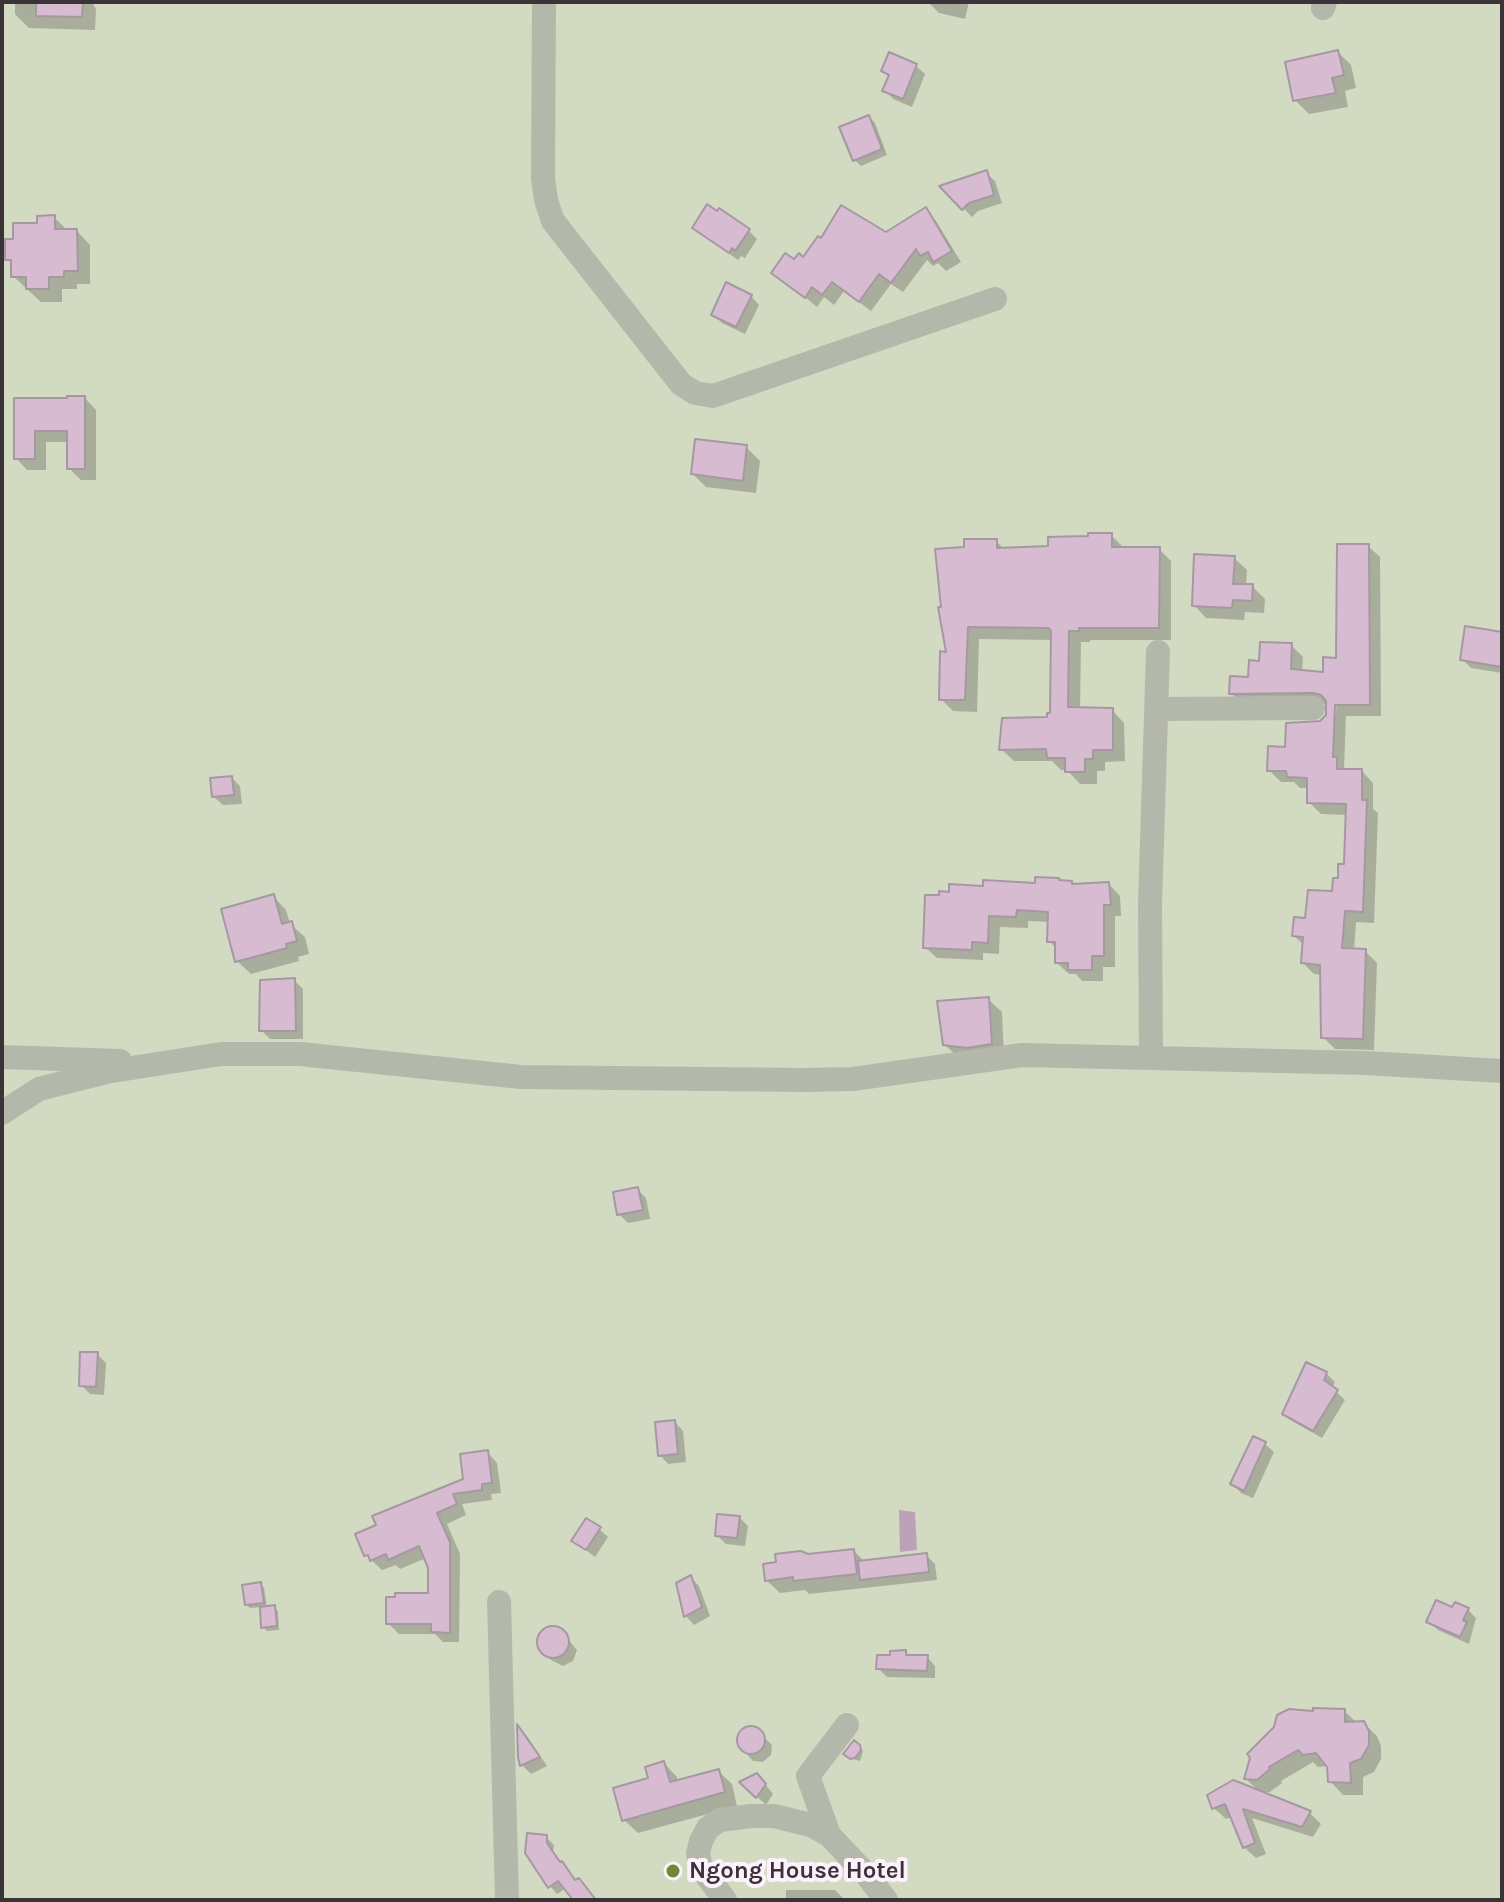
<!DOCTYPE html>
<html>
<head>
<meta charset="utf-8">
<style>
	body { margin:0 }
	#map { position:relative; width:1504px; height:1902px; overflow:hidden; background:#fdf1fb; font-family:Karla,sans-serif }
	canvas { display:block }
	.frame { position:absolute; inset:0; border:4px solid #3a3439; pointer-events:none }
</style>
</head>
<body>
<div id="map">
<canvas width="1504" height="1902"></canvas>
<div class="frame"></div>
</div>
<script>
const g = document.querySelector('canvas').getContext('2d');
g.lineJoin = 'round';
function fill(path, color) { g.fillStyle = color; g.fill(path, 'evenodd'); }
const toPath = rows => new Path2D(rows.map(r => 'M' + r).join(''));
function stroke(path, color, width, dash) { g.strokeStyle = color; g.lineWidth = width; g.lineCap = dash ? 'butt' : 'round'; g.setLineDash(dash || []); g.stroke(path); }
function label(font, color, halo, rows, align = 'center') {
  g.font = font + ' Karla,sans-serif'; g.lineWidth = 8; g.setLineDash([]); g.textBaseline = 'middle'; g.strokeStyle = halo; g.fillStyle = color; for (const [text, x, y, turn = 0] of rows) {
    g.save(); g.translate(x, y); g.rotate((+turn || 0) * Math.PI / 180); g.textAlign = isNaN(turn) ? turn : align; if (halo) g.strokeText(text, 0, 0); g.fillText(text, 0, 0); g.restore();
  }
}
fill(toPath([
	[2,2,1502,2,1502,1900,2,1900]
]), '#d2dac2');
fill(toPath([
	[899,1510,915,1512,917,1550,900,1552]
]), '#bda2b7');
fill(toPath([
	[15,2,92,2,96,9,95,30,29,28,15,14],
	[928,2,969,2,965,19,939,13],
	[1338,52,1351,65,1356,88,1345,91,1348,107,1309,114,1295,100],
	[916,66,925,74,912,107,893,99,885,90,890,77,883,71],
	[869,117,875,123,887,155,861,166,855,160],
	[986,173,995,181,1002,203,978,211,972,217,942,187],
	[925,210,936,221,961,262,946,271,938,263,933,266,927,260,903,292,891,284,871,311,844,291,834,305,824,297,817,307,774,272,794,262,886,234],
	[54,217,68,231,77,231,90,245,90,284,77,284,77,289,62,289,62,302,41,302,13,276,13,265,7,259,15,241],
	[694,228,748,230,757,239,745,258,741,256,738,260],
	[751,296,759,305,745,334,722,323,713,314],
	[85,398,96,410,96,480,81,480,69,468,69,442,46,442,46,470,27,470,16,458,16,400],
	[746,447,760,461,756,493,706,487,693,474],
	[1111,535,1123,547,1159,549,1171,561,1171,640,1090,640,1090,642,1081,642,1080,710,1112,710,1124,723,1125,761,1105,762,1105,771,1097,771,1097,784,1080,784,1067,770,1061,770,1052,761,1014,761,1001,749,1050,719,1052,715,1053,640,979,639,977,712,953,711,941,699,966,549,996,541,1005,550,1050,548],
	[1368,546,1380,557,1381,716,1346,716,1344,768,1348,771,1362,771,1373,783,1373,809,1378,813,1374,923,1356,922,1354,951,1365,951,1377,963,1374,1050,1335,1049,1323,1037,1322,975,1314,974,1303,963,1304,945,1294,936,1334,894,1346,867,1347,815,1321,814,1309,802,1309,788,1300,788,1294,782,1281,782,1269,770,1287,749,1328,716,1326,704,1243,704,1231,693,1250,680,1261,663,1291,645,1303,657,1302,672,1325,674,1338,660],
	[1337,695,1336,714,1332,710],
	[1234,558,1247,570,1246,586,1252,586,1265,599,1264,613,1245,612,1244,620,1206,618,1194,605],
	[1502,634,1502,673,1471,668,1463,660],
	[232,778,240,786,242,804,223,805,214,797],
	[1061,883,1074,886,1109,884,1120,896,1121,916,1115,916,1115,967,1103,967,1103,981,1082,981,1076,974,1069,974,1057,963,1057,949,1049,941,1050,922,1028,921,1028,928,1000,927,999,954,983,953,983,960,937,958,925,947,941,897,985,888],
	[273,896,286,910,290,924,305,937,309,954,298,957,299,961,251,974,237,961],
	[294,980,303,989,303,1039,270,1039,261,1030],
	[988,999,1002,1012,1004,1057,958,1057,944,1044],
	[637,1189,646,1198,650,1219,628,1223,619,1214],
	[97,1354,106,1363,104,1395,90,1394,81,1385],
	[1326,1373,1335,1382,1332,1388,1345,1400,1322,1438,1294,1422,1285,1413],
	[675,1422,683,1431,686,1462,668,1464,660,1455],
	[1265,1444,1274,1452,1253,1498,1241,1493,1233,1484],
	[487,1452,497,1463,501,1493,491,1494,492,1500,462,1504,466,1515,447,1524,460,1554,459,1642,443,1642,435,1634,399,1634,388,1623,430,1595,430,1567,426,1558,400,1569,396,1565,382,1570,366,1555,465,1480],
	[739,1517,748,1526,745,1546,726,1544,717,1535],
	[599,1529,608,1537,595,1557,574,1541],
	[854,1551,865,1562,926,1555,935,1564,937,1580,809,1594,805,1590,780,1593,766,1580,807,1556],
	[691,1578,699,1586,710,1616,694,1625,686,1616,678,1584],
	[260,1584,264,1588,267,1608,274,1608,278,1611,279,1630,267,1631,263,1627,262,1607,250,1608,246,1604],
	[1453,1610,1468,1610,1476,1618,1469,1644,1438,1630,1429,1622],
	[554,1629,560,1630,577,1650,573,1661,563,1666,551,1660,540,1645,543,1633],
	[906,1652,910,1657,927,1657,935,1666,935,1678,887,1677,878,1668],
	[1344,1711,1357,1723,1363,1723,1377,1736,1381,1746,1381,1759,1374,1772,1363,1777,1363,1795,1343,1795,1330,1781,1329,1766,1318,1767,1313,1762,1281,1781,1282,1783,1270,1792,1260,1792,1246,1779],
	[754,1728,772,1745,771,1755,763,1762,753,1761,744,1751,738,1740,745,1730],
	[519,1729,526,1735,547,1766,531,1774,522,1765],
	[855,1743,863,1751,860,1761,850,1758],
	[664,1763,677,1777,678,1782,718,1771,732,1784,737,1806,638,1833,624,1820],
	[742,1783,765,1784,773,1794,766,1805],
	[1209,1796,1309,1812,1321,1824,1313,1837,1252,1818,1266,1854,1256,1858,1244,1847,1232,1817,1226,1819,1214,1808],
	[546,1837,554,1845,553,1852,576,1882,595,1900,576,1900,566,1888,557,1894,550,1886],
	[786,1890,835,1890,845,1900,786,1900]
]), '#0003');
const building = toPath([
	[36,2,83,2,82,17,36,16,36,2],
	[1338,50,1344,75,1332,78,1336,93,1293,101,1285,62,1338,50],
	[889,52,917,64,903,99,882,91,889,75,881,71,889,52],
	[869,115,882,149,853,161,839,127,869,115],
	[987,170,994,195,969,203,962,210,939,186,987,170],
	[707,204,717,211,719,208,750,229,735,251,732,248,729,253,692,228,707,204],
	[841,205,886,232,926,207,952,251,933,262,928,252,920,256,916,249,891,283,879,274,859,302,832,282,822,295,812,287,805,298,771,273,785,253,794,259,799,253,803,257,818,236,821,238,841,205],
	[55,215,55,229,77,229,78,271,64,271,64,277,49,277,49,289,26,289,26,277,11,277,11,260,5,260,5,239,13,239,13,223,37,223,37,216,55,215],
	[726,282,752,295,736,327,711,315,726,282],
	[67,396,85,396,85,469,67,469,67,431,35,431,35,459,14,459,14,398,67,398,67,396],
	[695,439,747,445,743,481,691,474,695,439],
	[1088,533,1112,533,1112,547,1160,547,1159,628,1079,628,1079,631,1069,631,1068,707,1113,708,1113,750,1093,750,1093,759,1085,759,1085,772,1065,772,1065,758,1047,758,1046,749,999,750,1002,718,1047,717,1047,713,1050,713,1051,631,1049,628,968,627,965,700,939,700,940,651,946,652,938,607,941,607,935,549,964,547,964,539,997,539,997,548,1048,546,1048,537,1088,536,1088,533],
	[1337,544,1369,544,1370,705,1335,705,1333,757,1337,757,1337,769,1362,769,1362,800,1367,800,1363,912,1345,911,1342,948,1366,949,1363,1039,1321,1038,1320,965,1301,963,1303,937,1292,936,1294,917,1305,918,1308,890,1332,891,1333,878,1338,878,1338,864,1344,864,1346,804,1307,803,1307,778,1287,777,1286,771,1267,771,1268,746,1285,747,1286,723,1320,721,1326,715,1326,701,1321,695,1313,693,1229,694,1230,676,1248,677,1249,660,1259,661,1260,642,1292,643,1291,669,1323,672,1323,657,1336,658,1337,544],
	[1194,554,1235,556,1233,584,1253,584,1252,601,1233,600,1232,608,1192,606,1194,554],
	[1465,626,1502,632,1502,667,1460,660,1465,626],
	[232,776,234,795,212,797,210,778,232,776],
	[1035,877,1059,878,1059,880,1072,881,1072,884,1109,882,1111,905,1104,905,1104,956,1092,956,1092,970,1068,970,1068,963,1055,963,1055,942,1047,942,1048,912,1017,910,1016,917,989,916,988,943,972,942,972,950,923,948,925,895,939,895,939,891,949,892,949,884,983,886,983,880,1035,883,1035,877],
	[274,894,282,924,292,921,297,941,286,944,287,948,235,962,221,909,274,894],
	[295,978,296,1031,259,1031,260,980,295,978],
	[989,997,992,1044,967,1048,943,1045,937,1001,989,997],
	[638,1187,643,1210,617,1215,613,1192,638,1187],
	[80,1352,98,1352,96,1387,79,1386,80,1352],
	[1306,1362,1327,1372,1324,1380,1338,1390,1313,1431,1282,1414,1306,1362],
	[675,1420,678,1454,658,1456,655,1422,675,1420],
	[1253,1436,1266,1442,1244,1491,1230,1484,1253,1436],
	[488,1450,492,1483,482,1484,482,1490,453,1494,457,1504,437,1513,450,1542,450,1633,431,1632,431,1624,386,1624,386,1597,395,1597,395,1593,428,1593,428,1568,419,1546,388,1560,386,1554,370,1561,368,1555,364,1556,355,1534,376,1525,372,1516,463,1479,460,1454,488,1450],
	[717,1514,740,1516,737,1538,715,1536,717,1514],
	[586,1518,601,1527,586,1550,571,1541,586,1518],
	[854,1549,857,1574,793,1581,793,1577,765,1581,763,1564,776,1562,775,1554,801,1551,808,1554,854,1549],
	[927,1553,929,1572,860,1580,858,1561,927,1553],
	[691,1575,702,1607,684,1617,676,1583,691,1575],
	[261,1582,264,1603,245,1605,242,1585,261,1582],
	[1436,1600,1452,1607,1455,1602,1469,1608,1463,1620,1467,1622,1460,1637,1426,1622,1436,1600],
	[275,1605,277,1626,261,1628,260,1607,275,1605],
	'537 1642a16 16 0 1 1 32 0a16 16 0 1 1-32 0Z',
	[906,1650,906,1655,928,1655,927,1671,876,1669,877,1655,890,1655,890,1651,906,1650],
	[1313,1708,1345,1709,1345,1722,1364,1721,1369,1731,1369,1745,1361,1759,1350,1763,1351,1783,1328,1782,1327,1767,1316,1753,1303,1755,1298,1750,1269,1767,1270,1769,1257,1780,1244,1779,1250,1758,1247,1754,1274,1727,1277,1715,1289,1709,1313,1711,1313,1708],
	[517,1724,540,1757,520,1766,518,1757,517,1724],
	'737 1740a14 14 0 1 1 28 0a14 14 0 1 1-28 0Z',
	[854,1740,860,1745,861,1750,855,1758,850,1759,843,1754,854,1740],
	[664,1761,670,1782,719,1769,725,1792,622,1821,613,1788,648,1778,645,1767,664,1761],
	[757,1773,766,1784,756,1798,739,1782,757,1773],
	[1233,1780,1236,1781,1311,1811,1302,1827,1243,1809,1255,1843,1243,1848,1225,1804,1212,1809,1207,1795,1233,1780],
	[527,1833,547,1835,547,1843,560,1862,562,1861,575,1880,579,1878,596,1900,573,1900,558,1881,548,1888,525,1853,527,1833]
]);
fill(building, '#d7bcd1');
stroke(building, '#a698a3', 2);
stroke(toPath([
	[544,2,543,178,546,200,553,221,681,384,695,393,713,396,995,299],
	[1323,8,1325,2],
	[1157,709,1313,708],
	[2,1057,120,1061],
	[1151,1057,1150,904,1158,652],
	[2,1113,39,1089,106,1072,221,1054,300,1054,521,1077,805,1080,853,1079,1022,1055,1366,1063,1502,1071],
	[499,1602,507,1900],
	[829,1835,808,1776,847,1725],
	[725,1900,701,1868,698,1853,701,1841,708,1828,720,1820,751,1816,774,1816,811,1825,829,1835,866,1874,886,1900]
]), '#b4b8ab', 24);
for (const [x, y, r, color] of [
	[673,1871,8,"#738737"]
]) { const dot = new Path2D(); dot.arc(x, y, r, 0, 2 * Math.PI); g.fillStyle = color; g.fill(dot); stroke(dot, '#fdf1fb', 3); }
label('bold 24px', '#3a3439', '#fdf1fb', [
	["Ngong House Hotel",689,1871]
], 'left');
</script>
</body>
</html>
